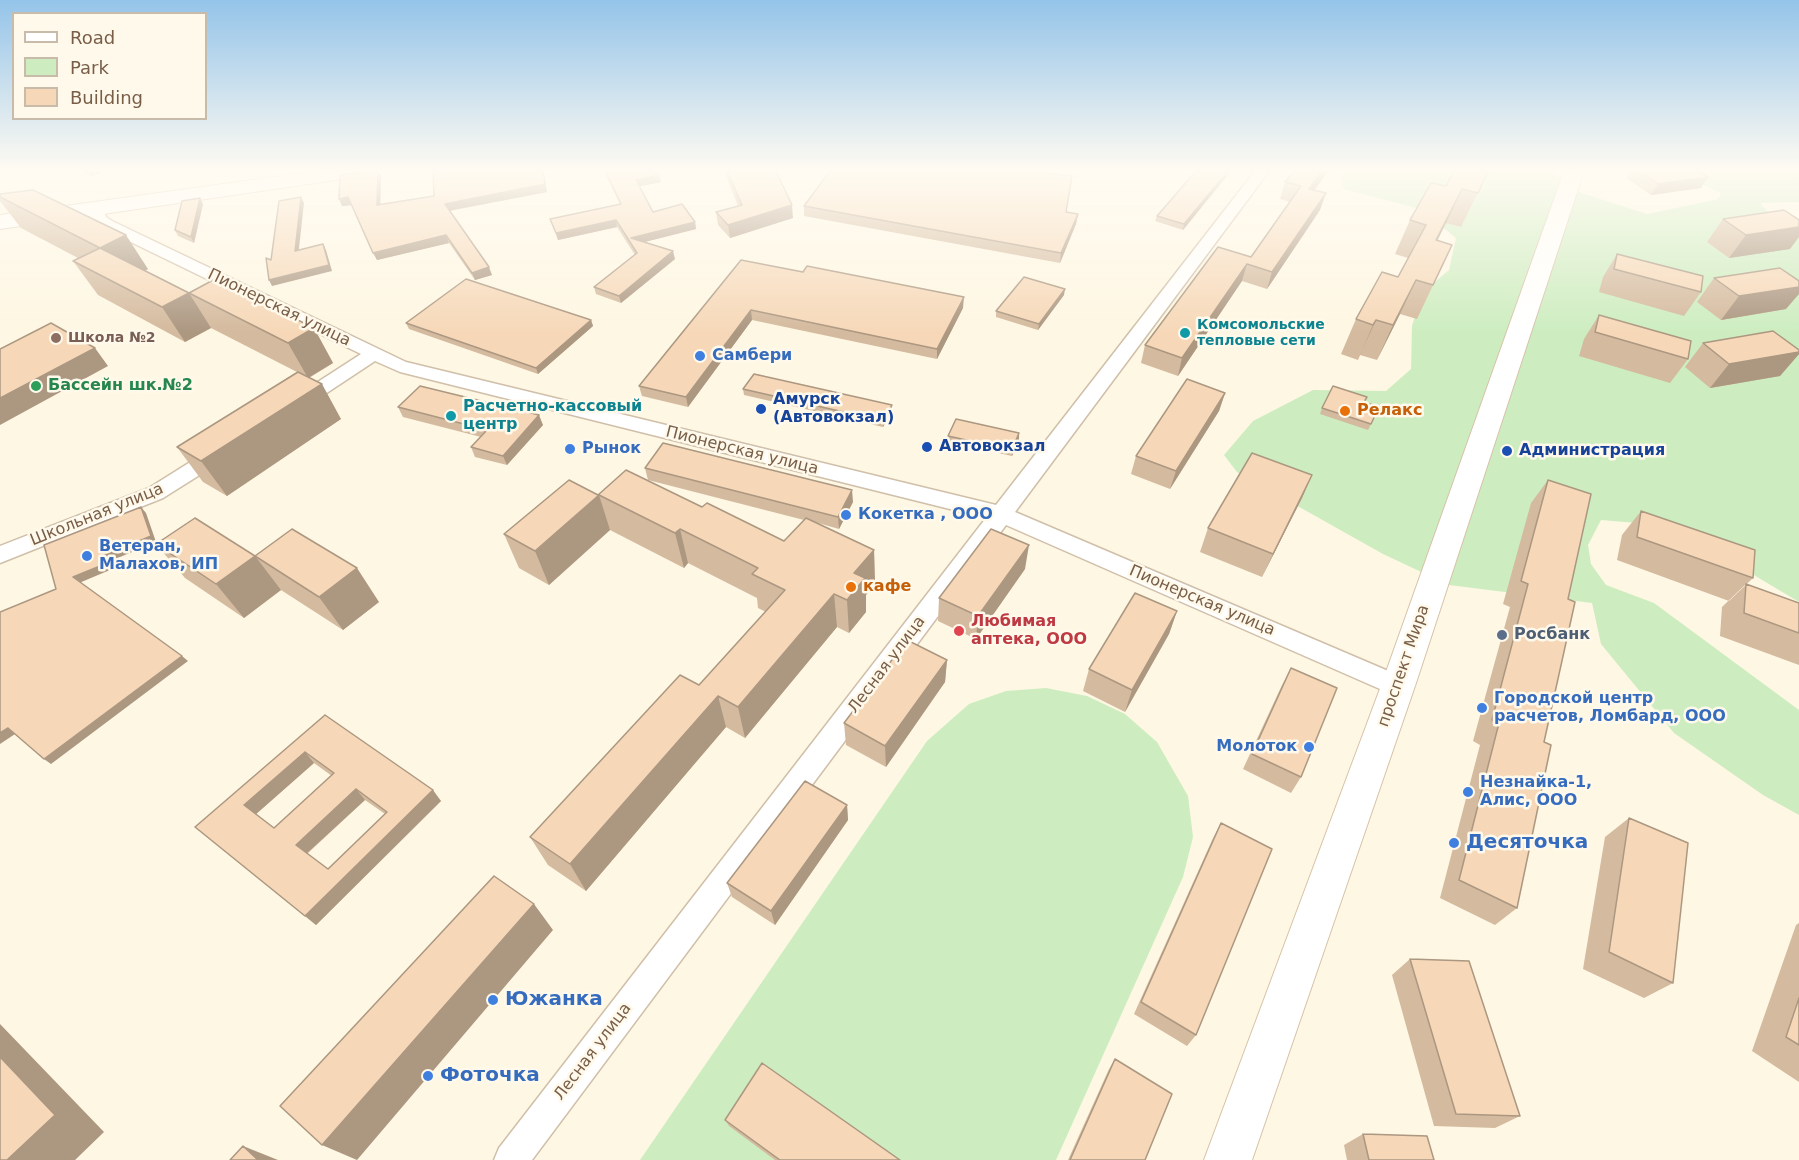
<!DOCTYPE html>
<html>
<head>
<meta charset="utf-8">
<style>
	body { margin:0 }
	#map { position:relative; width:1799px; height:1160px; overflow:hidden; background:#fef7e3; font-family:"DejaVu Sans",sans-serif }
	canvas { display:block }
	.legend { position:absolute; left:12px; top:12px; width:195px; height:108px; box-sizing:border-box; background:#fff9eb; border:2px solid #c9bba9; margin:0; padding:8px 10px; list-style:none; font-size:18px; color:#795e47 }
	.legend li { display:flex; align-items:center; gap:12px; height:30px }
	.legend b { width:30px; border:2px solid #c9bba9 }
</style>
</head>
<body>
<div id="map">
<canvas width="1799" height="1160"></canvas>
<ul class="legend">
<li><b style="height:8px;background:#fff"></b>Road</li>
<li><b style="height:16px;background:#cdedc0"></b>Park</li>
<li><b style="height:16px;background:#f6d8b8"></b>Building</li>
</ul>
</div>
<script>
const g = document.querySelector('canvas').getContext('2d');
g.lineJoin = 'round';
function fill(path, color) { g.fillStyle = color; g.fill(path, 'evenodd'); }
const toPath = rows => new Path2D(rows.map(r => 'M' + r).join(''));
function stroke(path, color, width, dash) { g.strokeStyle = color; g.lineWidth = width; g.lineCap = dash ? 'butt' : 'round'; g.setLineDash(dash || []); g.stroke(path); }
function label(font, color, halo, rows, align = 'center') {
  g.font = font + ' "DejaVu Sans",sans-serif'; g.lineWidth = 5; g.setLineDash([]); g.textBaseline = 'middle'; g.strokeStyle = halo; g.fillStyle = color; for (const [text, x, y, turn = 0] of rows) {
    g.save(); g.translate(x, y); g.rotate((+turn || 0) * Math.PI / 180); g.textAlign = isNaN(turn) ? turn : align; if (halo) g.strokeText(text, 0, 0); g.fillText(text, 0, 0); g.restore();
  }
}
fill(toPath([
	[1341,171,1555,171,1570,189,1647,214,1718,199,1721,193,1699,183,1680,171,1799,171,1799,202,1760,203,1771,215,1799,231,1799,602,1717,553,1637,523,1601,520,1588,545,1591,564,1606,585,1654,603,1799,710,1799,815,1763,795,1674,733,1601,644,1592,603,1449,585,1383,554,1237,472,1224,455,1253,421,1313,390,1386,391,1411,369,1412,326,1422,293,1449,270,1456,238,1420,209,1343,189],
	[1046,688,1087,696,1125,714,1157,742,1188,796,1193,837,1183,877,1056,1160,640,1160,927,741,969,704,1006,691]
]), '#cdedc0');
const street = toPath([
	[1255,171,1269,171,1015,512,1407,679,1410,686,1407,693,1398,696,1389,693,1006,525,532,1160,494,1160,499,1148,986,518,400,372,375,361,304,408,297,410,290,408,287,404,290,400,361,354,100,227,90,219,89,208,92,205,102,205,106,217,112,221,406,362,996,505,1255,171],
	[218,447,225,449,228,454,225,459,163,498,0,563,0,546,149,488,211,449,218,447]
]);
const secondary = toPath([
	[317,171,367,171,364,175,357,177,0,229,0,215,317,171],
	[1564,171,1584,171,1415,686,1252,1160,1204,1160,1381,686,1564,171]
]);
stroke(street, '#d0bfa9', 3);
stroke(secondary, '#d6c2a8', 2);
fill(street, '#fff');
fill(secondary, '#fff');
fill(toPath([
	[81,171,104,171,92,176],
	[369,171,378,171,381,176,380,205,434,196,433,171,543,171,547,192,450,211,492,275,475,280,449,243,377,260,352,205,342,206],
	[604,171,657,171,659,175,661,182,639,186,653,212,695,222,696,229,644,242,675,259,621,303,596,294,594,287,635,255,617,227,558,240,550,219,620,204],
	[724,171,776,171,793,218,730,238,718,225,716,212,738,206],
	[1231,171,1183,230,1155,221,1157,216],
	[1294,171,1328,171,1314,190,1326,193,1320,210,1267,289,1242,281,1178,376,1141,363,1145,345,1251,257,1290,202,1280,199,1285,182],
	[1488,171,1461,227,1446,223,1437,241,1452,245,1417,319,1400,314,1377,360,1360,355,1358,360,1341,354,1356,319,1398,277,1408,258,1395,254,1410,220,1446,186],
	[1623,171,1698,171,1701,188,1651,195,1626,178,1628,174],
	[1071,186,1066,212,1078,214,1076,224,1060,263,804,216,804,206],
	[0,194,148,269,145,271,189,293,314,328,333,363,309,378,341,419,227,496,203,482,177,447,297,372,211,328,185,342,98,295,73,261,78,258,21,228,0,201],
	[203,204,194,243,178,236,175,230],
	[1723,219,1790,249,1729,258,1707,242],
	[1617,254,1701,292,1684,316,1599,292,1603,277],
	[741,260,963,308,937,359,752,320,688,407,642,396,639,386],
	[1714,278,1786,309,1721,320,1697,302],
	[1064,295,1038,330,996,317,996,311],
	[1599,315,1688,359,1670,383,1579,356,1584,339],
	[591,320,593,326,538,374,409,329,406,323],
	[1703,343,1799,350,1799,354,1780,376,1710,388,1685,367],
	[743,389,892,405,892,411,883,427,744,395],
	[1225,393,1219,411,1170,489,1131,474,1136,456],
	[1364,402,1371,424,1368,430,1320,414,1322,408],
	[398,407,543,425,507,465,475,457,471,447,481,437,403,417],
	[1019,433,1019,440,1012,456,948,442,948,436],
	[645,468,853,502,839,529,818,523,874,550,875,584,866,595,866,612,849,633,837,627,745,738,726,727,586,891,548,865,530,837,699,685,766,612,758,608,757,598,688,563,684,568,610,530,549,585,519,568,504,534,598,495,702,507,784,541,804,520,648,480],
	[1312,475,1302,498,1262,577,1200,552,1208,528],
	[1548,480,1568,599,1517,908,1495,925,1440,898,1480,745,1473,741,1510,607,1503,604,1531,503],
	[1641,511,1753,578,1729,601,1617,560,1622,535],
	[156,544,255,556,379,602,343,630,281,590,244,618,185,578],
	[1025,569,976,639,938,621,939,598],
	[1746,584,1799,603,1799,665,1720,636,1722,607],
	[1177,611,1169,634,1125,712,1083,691,1089,669],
	[947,660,945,682,886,767,846,745,844,723],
	[1291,668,1301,777,1291,793,1243,769,1282,685],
	[325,715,441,801,316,925,195,827],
	[314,763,332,776,274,828,256,814],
	[365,800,385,814,328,869,307,854],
	[847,805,848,820,775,925,732,897,727,883],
	[1629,818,1673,983,1644,998,1583,969,1605,837],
	[1221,823,1196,1035,1187,1046,1134,1014,1213,838],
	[1799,923,1799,1082,1752,1051,1796,925],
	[1410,959,1520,1116,1495,1128,1434,1126,1392,975],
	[1115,1059,1145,1160,1068,1160,1109,1069],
	[725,1120,900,1160,775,1160,729,1126],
	[1363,1134,1434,1160,1347,1160,1344,1145]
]), '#d4ba9e');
fill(toPath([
	[89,171,104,171,92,176],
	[378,171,381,176,380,213,377,205],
	[543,171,547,192,447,211,445,204],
	[1228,171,1231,171,1183,230,1184,224],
	[1322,171,1328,171,1304,205,1309,189],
	[659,175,661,182,637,187,636,180],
	[1708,177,1701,188,1651,195,1658,184],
	[1462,189,1446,223,1420,275,1436,240],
	[1326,193,1320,210,1267,289,1272,272],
	[301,197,304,203,298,257,295,251],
	[348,197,352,205,342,206,339,199],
	[200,198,203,204,194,243,191,237],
	[792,205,793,218,730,238,728,225],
	[1078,214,1076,224,1060,263,1061,253],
	[616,220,617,227,558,240,556,233],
	[695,222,696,229,633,245,631,238],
	[1799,227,1799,237,1790,249,1729,258,1746,235],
	[126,235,148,269,123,282,100,248],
	[446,235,449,243,377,260,373,253],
	[323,244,326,250,332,271,272,286,269,280],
	[673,251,675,259,621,303,619,296],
	[1247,264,1242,281,1178,376,1182,358],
	[489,267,492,275,475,280,472,273],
	[1416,280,1400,314,1377,360,1393,325],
	[1799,287,1799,294,1786,309,1721,320,1739,296],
	[1065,289,1064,295,1038,330,1039,324],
	[189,293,211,328,185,342,162,307],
	[964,297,963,308,937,359,937,349],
	[751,310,752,320,688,407,686,397],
	[591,320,593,326,538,374,536,368],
	[1376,320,1360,355,1358,360,1373,325],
	[314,328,333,363,308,378,288,343],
	[95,348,108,366,0,425,0,398],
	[1799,352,1799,354,1780,376,1710,388,1729,364],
	[322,384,341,419,227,496,201,461],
	[1225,393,1219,411,1170,489,1176,471],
	[892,405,892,411,883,427,883,421],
	[539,415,543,425,507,465,503,456],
	[1019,433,1019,440,1012,456,1012,450],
	[1312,475,1302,498,1262,577,1273,554],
	[852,490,853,502,839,529,838,517],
	[599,495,610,530,549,585,535,551],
	[141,507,146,513,156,542,108,562,110,570,79,583,73,577],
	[680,529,688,563,684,568,675,533],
	[1029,545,1025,569,976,639,978,616],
	[874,550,875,584,866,595,866,612,849,633,847,600,854,573],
	[255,556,281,590,244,618,216,584],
	[357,568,379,602,343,630,319,597],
	[834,594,837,627,745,738,738,707],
	[1177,611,1169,634,1125,712,1132,690],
	[182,656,188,661,51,764,44,759],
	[947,660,945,682,886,767,885,746],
	[718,696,726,727,586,891,570,864],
	[8,728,15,734,0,744,0,733],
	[305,752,314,763,255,815,244,805],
	[356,789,365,800,306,854,296,845],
	[433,790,441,801,316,925,305,916],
	[847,805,848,820,775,925,771,911],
	[534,904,553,930,357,1160,322,1145],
	[0,1024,104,1132,75,1160,7,1160,0,1057],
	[243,1146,278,1160,258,1160]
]), '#ac9781');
const building = toPath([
	[369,171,378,171,377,205,434,196,433,171,543,171,545,184,445,204,489,267,472,273,446,235,373,253,348,197,339,199,340,175,369,171],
	[605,171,657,171,659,175,636,180,653,212,682,204,695,222,631,238,673,251,619,296,594,287,637,253,616,220,556,233,550,219,621,204,605,171],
	[727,171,776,171,792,205,728,225,716,212,742,205,727,171],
	[830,171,1030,171,1072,176,1066,212,1078,214,1061,253,804,206,830,171],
	[1196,171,1228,171,1184,224,1157,216,1196,171],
	[1294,171,1322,171,1309,189,1326,193,1272,272,1247,264,1182,358,1145,345,1218,247,1251,257,1301,186,1285,182,1294,171],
	[1454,171,1488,171,1478,193,1462,189,1436,240,1452,245,1433,285,1416,280,1393,325,1376,320,1373,325,1356,319,1382,272,1398,277,1426,225,1410,220,1431,183,1446,186,1454,171],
	[1639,171,1698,171,1708,177,1658,184,1639,171],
	[33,190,126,235,100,248,0,197,0,194,33,190],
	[301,197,295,251,323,244,329,265,269,280,266,258,271,260,279,201,301,197],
	[200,198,191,237,175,230,182,201,200,198],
	[1784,210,1799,220,1799,227,1746,235,1723,219,1784,210],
	[100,248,189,293,162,307,73,261,100,248],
	[1617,254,1703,276,1701,292,1614,269,1617,254],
	[741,260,803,272,807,266,964,297,937,349,751,310,686,397,639,386,741,260],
	[1780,268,1799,281,1799,287,1739,296,1714,278,1780,268],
	[1024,277,1065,289,1039,324,996,311,1024,277],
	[215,279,314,328,288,343,189,293,215,279],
	[466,279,591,320,536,368,406,323,466,279],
	[1599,315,1691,341,1688,359,1595,332,1599,315],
	[51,323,95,348,0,398,0,349,51,323],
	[1773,331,1799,350,1799,352,1729,364,1703,343,1773,331],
	[298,372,322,384,201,461,177,447,298,372],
	[754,374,892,405,883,421,743,389,754,374],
	[1187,379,1225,393,1176,471,1136,456,1187,379],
	[420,386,539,415,503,456,471,447,487,430,398,407,420,386],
	[1333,386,1367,397,1364,402,1379,407,1371,424,1322,408,1333,386],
	[956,419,1019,433,1012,450,948,436,956,419],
	[663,443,852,490,838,517,645,468,663,443],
	[1252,453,1312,475,1273,554,1208,528,1252,453],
	[626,470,702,507,707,503,784,541,806,518,874,550,854,573,865,578,847,600,834,594,738,707,718,696,570,864,530,837,680,675,699,685,785,590,752,574,758,568,680,529,675,533,599,495,535,551,504,534,569,480,598,495,626,470],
	[1548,480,1591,494,1568,599,1575,602,1544,742,1551,745,1517,908,1459,880,1499,723,1492,720,1528,584,1521,581,1548,480],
	[141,507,151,536,103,556,105,564,73,577,182,656,44,759,8,728,0,733,0,612,56,589,44,545,141,507],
	[1641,511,1755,550,1753,578,1637,537,1641,511],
	[195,518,255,556,216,584,156,544,195,518],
	[292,529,357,568,319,597,255,556,292,529],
	[991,529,1029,545,978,616,939,598,991,529],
	[1746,584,1799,603,1799,633,1744,613,1746,584],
	[1135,593,1177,611,1132,690,1089,669,1135,593],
	[907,640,947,660,885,746,844,723,907,640],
	[1291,668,1337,688,1301,777,1252,754,1291,668],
	[325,715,433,790,305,916,195,827,325,715],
	[305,752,334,773,274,828,244,805,305,752],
	[356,789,387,812,328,869,296,845,356,789],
	[805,781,847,805,771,911,727,883,805,781],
	[1629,818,1688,843,1673,983,1609,952,1629,818],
	[1221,823,1272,849,1196,1035,1141,1002,1221,823],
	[494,876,534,904,322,1145,280,1106,494,876],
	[1410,959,1469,961,1520,1116,1456,1114,1410,959],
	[1799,998,1799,1045,1786,1037,1799,998],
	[0,1057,55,1115,7,1160,0,1160,0,1057],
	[1115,1059,1172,1094,1145,1160,1070,1160,1115,1059],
	[762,1063,900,1160,780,1160,725,1120,762,1063],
	[1363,1134,1427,1136,1434,1160,1369,1160,1363,1134],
	[243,1146,258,1160,230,1160,243,1146]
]);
fill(building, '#f6d8b8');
stroke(building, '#ac9781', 1.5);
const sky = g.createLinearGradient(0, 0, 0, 333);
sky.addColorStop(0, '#94c4e9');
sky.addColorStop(0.51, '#fffbf2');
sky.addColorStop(1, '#fffbf200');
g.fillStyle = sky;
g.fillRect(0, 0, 1799, 333);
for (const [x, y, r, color] of [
	[1185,333,6,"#0f9aa8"],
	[56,338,6,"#8d6e63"],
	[700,356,6,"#3f7fe0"],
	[36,386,6,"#2e9e5b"],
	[761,409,6,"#1a4fb4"],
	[1345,411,6,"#e8710a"],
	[451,416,6,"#0f9aa8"],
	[927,447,6,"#1a4fb4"],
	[570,449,6,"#3f7fe0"],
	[1507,451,6,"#1a4fb4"],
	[846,515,6,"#3f7fe0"],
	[87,556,6,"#3f7fe0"],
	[851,587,6,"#e8710a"],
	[959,631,6,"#e0444e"],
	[1502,635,6,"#5c6f8a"],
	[1482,708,6,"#3f7fe0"],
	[1309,747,6,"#3f7fe0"],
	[1468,792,6,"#3f7fe0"],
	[1454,843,6,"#3f7fe0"],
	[493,1000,6,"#3f7fe0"],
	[428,1076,6,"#3f7fe0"]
]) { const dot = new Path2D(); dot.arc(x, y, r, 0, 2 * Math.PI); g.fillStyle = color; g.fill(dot); stroke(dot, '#fff9eb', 2); }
label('bold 14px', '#0d838f', '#fff9eb', [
	["Комсомольские",1197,325],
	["тепловые сети",1197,341]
], 'left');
label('bold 14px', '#785e54', '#fff9eb', [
	["Школа №2",68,338]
], 'left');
label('16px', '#795e47', '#fff9eb', [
	["Пионерская улица",279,308,26],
	["Пионерская улица",742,451,14],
	["Школьная улица",97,515,-22],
	["Пионерская улица",1202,601,23],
	["Лесная улица",887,665,-53],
	["проспект Мира",1404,666,-71],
	["Лесная улица",593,1052,-53]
]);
label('bold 16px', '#366cbe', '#fff9eb', [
	["Самбери",712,356],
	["Рынок",582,449],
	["Кокетка , ООО",858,515],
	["Ветеран,",99,547],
	["Малахов, ИП",99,565],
	["Городской центр",1494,699],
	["расчетов, Ломбард, ООО",1494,717],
	["Молоток",1297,747,"right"],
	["Незнайка-1,",1480,783],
	["Алис, ООО",1480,801]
], 'left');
label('bold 16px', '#27864d', '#fff9eb', [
	["Бассейн шк.№2",48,386]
], 'left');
label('bold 16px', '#164399', '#fff9eb', [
	["Амурск",773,400],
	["(Автовокзал)",773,418],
	["Автовокзал",939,447],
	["Администрация",1519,451]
], 'left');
label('bold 16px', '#0d838f', '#fff9eb', [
	["Расчетно-кассовый",463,407],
	["центр",463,425]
], 'left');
label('bold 16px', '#c56008', '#fff9eb', [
	["Релакс",1357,411],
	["кафе",863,587]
], 'left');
label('bold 16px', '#be3a42', '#fff9eb', [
	["Любимая",971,622],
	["аптека, ООО",971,640]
], 'left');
label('bold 16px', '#4e5e75', '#fff9eb', [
	["Росбанк",1514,635]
], 'left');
label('bold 20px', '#366cbe', '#fff9eb', [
	["Десяточка",1466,843],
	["Южанка",505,1000],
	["Фоточка",440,1076]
], 'left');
</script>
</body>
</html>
